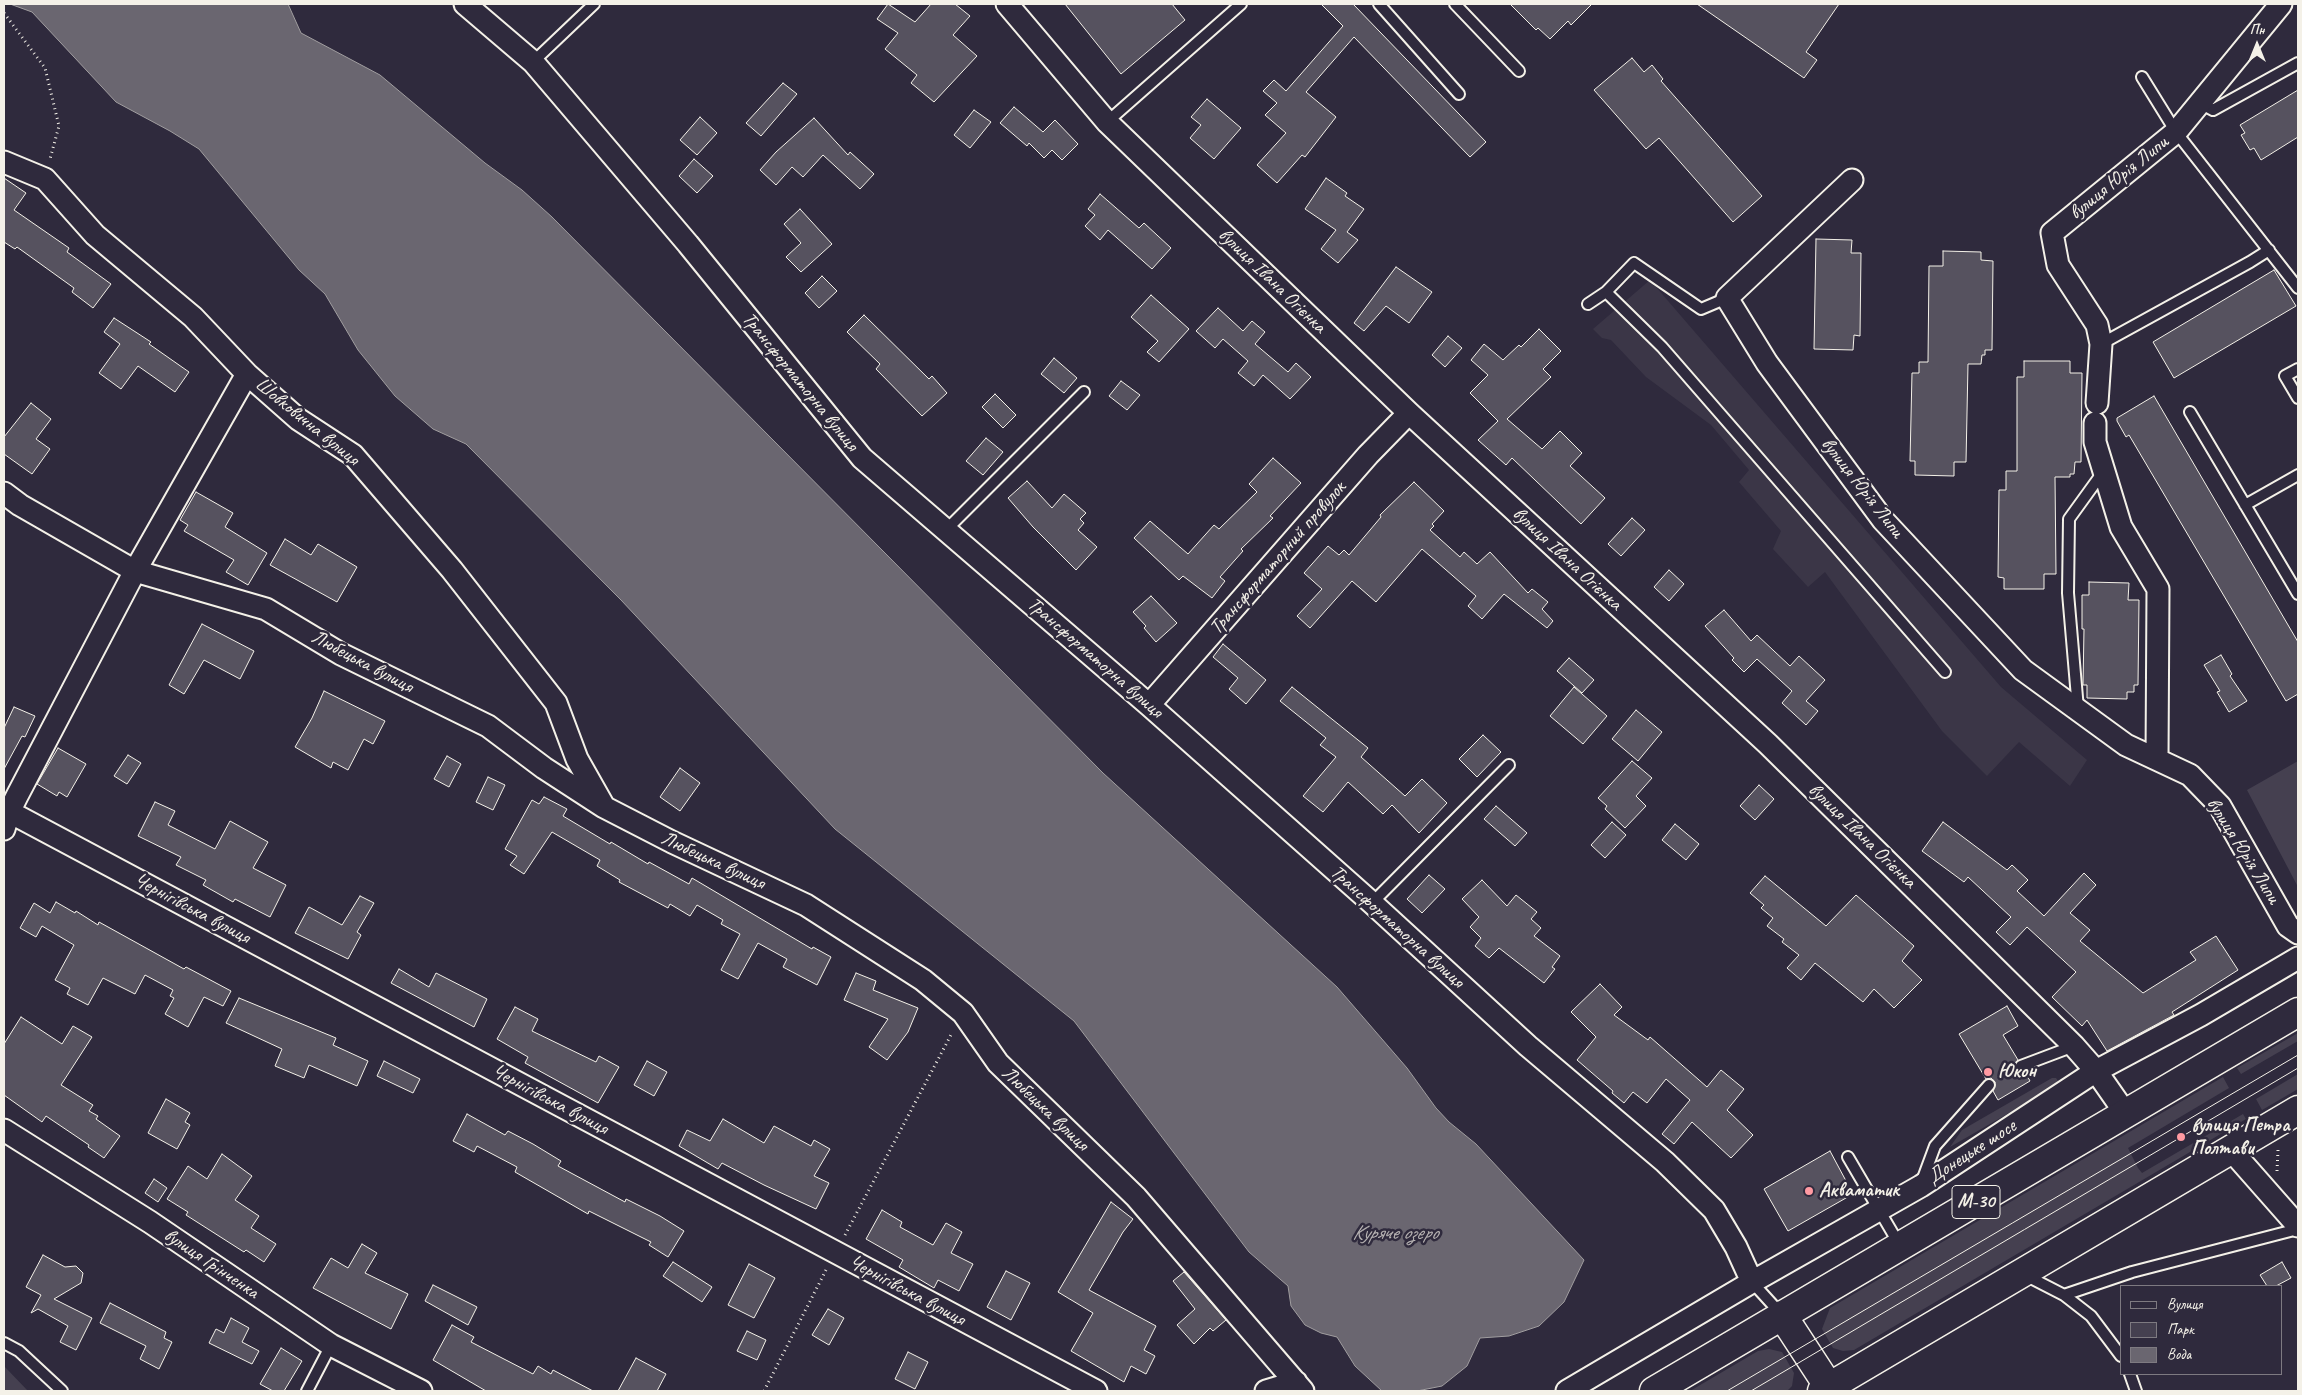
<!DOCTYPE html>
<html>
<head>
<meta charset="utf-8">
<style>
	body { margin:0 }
	#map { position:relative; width:2302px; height:1395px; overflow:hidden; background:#2f2a3d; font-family:Caveat,sans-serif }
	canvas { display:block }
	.frame { position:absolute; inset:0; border:5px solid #f4f1e8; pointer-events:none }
	.legend { position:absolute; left:2120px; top:1285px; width:162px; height:90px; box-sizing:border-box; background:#2f2a3d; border:1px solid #7e7a81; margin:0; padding:6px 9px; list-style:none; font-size:15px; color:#f4f1e8 }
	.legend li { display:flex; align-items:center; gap:10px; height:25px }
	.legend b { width:25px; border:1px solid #7e7a81 }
	.north { position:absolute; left:2232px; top:20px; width:50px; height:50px; -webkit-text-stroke:4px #2f2a3d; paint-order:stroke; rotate:0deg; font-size:14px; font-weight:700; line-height:20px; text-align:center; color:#f4f1e8 }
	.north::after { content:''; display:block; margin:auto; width:18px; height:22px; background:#f4f1e8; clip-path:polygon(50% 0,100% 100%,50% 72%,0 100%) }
</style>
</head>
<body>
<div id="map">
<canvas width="2302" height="1395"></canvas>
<div class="frame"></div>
<ul class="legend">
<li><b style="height:6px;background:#2f2a3d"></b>Вулиця</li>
<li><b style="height:14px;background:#454050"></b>Парк</li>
<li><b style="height:14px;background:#6a6670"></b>Вода</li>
</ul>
<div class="north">Пн</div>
</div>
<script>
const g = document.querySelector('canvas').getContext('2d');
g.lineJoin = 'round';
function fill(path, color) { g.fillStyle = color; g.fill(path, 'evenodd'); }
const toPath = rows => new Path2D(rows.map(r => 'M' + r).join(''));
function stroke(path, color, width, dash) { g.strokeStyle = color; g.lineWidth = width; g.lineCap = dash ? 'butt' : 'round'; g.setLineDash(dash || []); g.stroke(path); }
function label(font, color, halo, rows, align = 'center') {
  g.font = font + ' Caveat,sans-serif'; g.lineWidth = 5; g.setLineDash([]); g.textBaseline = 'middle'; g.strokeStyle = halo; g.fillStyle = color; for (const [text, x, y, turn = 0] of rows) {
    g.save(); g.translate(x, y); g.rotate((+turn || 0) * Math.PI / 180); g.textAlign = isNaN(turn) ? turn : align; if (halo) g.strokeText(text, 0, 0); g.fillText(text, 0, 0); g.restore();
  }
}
fill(toPath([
	[1650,280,2001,687,2087,760,2070,786,2019,742,1987,776,1942,731,1825,572,1808,587,1773,549,1781,531,1739,482,1749,470,1711,425,1646,377,1611,340,1602,338,1593,329]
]), '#3b3647');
fill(toPath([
	[2298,761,2298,887,2247,790],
	[2298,1033,2298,1041,2241,1074,2237,1068],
	[2298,1074,2298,1089,2262,1110,2256,1099],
	[2223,1077,2229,1088,2128,1148,2138,1168,2142,1173,2243,1114,2246,1119,1854,1350,1843,1351,1833,1348,1822,1329,1830,1308],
	[2052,1078,2056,1078,2058,1081,2054,1087,1950,1147,1962,1130],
	[1769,1349,1782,1352,1794,1373,1792,1386,1787,1391,1690,1391,1758,1351],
	[4,1366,28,1391,4,1391]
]), '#454050');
const water = toPath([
	[10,4,288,4,301,33,380,75,485,163,522,190,552,217,1103,773,1337,987,1407,1068,1436,1108,1449,1122,1476,1144,1584,1260,1564,1302,1539,1326,1509,1336,1480,1338,1467,1366,1442,1386,1417,1391,1382,1391,1355,1366,1337,1337,1321,1333,1305,1325,1291,1306,1288,1286,1249,1252,1074,1021,835,829,621,600,466,444,433,429,395,396,358,350,325,294,299,270,199,149,170,131,116,102,32,12,10,4]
]);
fill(water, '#6a6670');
stroke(water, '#a19ea0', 1);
const building = toPath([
	[888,4,915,22,931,4,955,4,970,16,953,35,977,56,934,102,911,83,917,75,885,49,898,33,877,19,888,4],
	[1065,4,1172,4,1185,20,1121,74,1065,4],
	[1321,4,1353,4,1486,142,1470,157,1354,37,1306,92,1336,117,1305,157,1302,155,1277,183,1257,165,1286,133,1265,115,1277,103,1263,91,1274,80,1286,91,1343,26,1321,4],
	[1510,4,1592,4,1571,25,1568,21,1550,39,1538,28,1536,30,1510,4],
	[1697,4,1839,4,1806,52,1817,60,1804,78,1697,4],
	[1632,58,1644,72,1652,65,1663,79,1661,81,1762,196,1733,222,1659,138,1646,149,1594,90,1632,58],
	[783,83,797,94,761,136,746,123,783,83],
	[2298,90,2298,137,2261,160,2254,148,2250,150,2241,135,2245,133,2240,125,2298,90],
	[1207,99,1241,128,1214,159,1190,138,1201,125,1191,117,1207,99],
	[1014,107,1043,132,1055,120,1078,144,1062,160,1052,150,1044,158,1029,143,1027,146,1000,123,1014,107],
	[974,110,991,122,970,148,954,135,974,110],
	[700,117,717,133,697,155,680,140,700,117],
	[814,118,848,155,850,152,874,174,860,189,823,155,803,177,792,167,776,185,760,170,776,152,814,118],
	[694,159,713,176,697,193,679,176,694,159],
	[4,178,26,193,14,210,69,248,67,252,111,284,93,308,72,292,74,288,17,247,15,249,4,242,4,178],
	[1326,178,1347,193,1345,196,1364,209,1347,232,1358,240,1338,263,1321,249,1336,230,1305,209,1326,178],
	[1100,194,1139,228,1144,223,1171,248,1152,269,1108,230,1100,240,1085,226,1095,215,1088,209,1100,194],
	[800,209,832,244,801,272,786,257,801,243,784,224,800,209],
	[1816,239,1852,240,1851,253,1861,253,1860,336,1854,335,1853,350,1814,349,1816,239],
	[1943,251,1981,252,1981,260,1993,261,1992,350,1985,350,1985,355,1982,355,1981,364,1968,364,1966,462,1954,462,1954,476,1915,475,1915,461,1910,461,1912,373,1919,373,1919,362,1928,362,1929,266,1943,266,1943,251],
	[1396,267,1432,292,1409,323,1386,306,1364,331,1354,323,1396,267],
	[2274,270,2296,306,2174,378,2153,342,2274,270],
	[822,276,837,291,819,308,805,293,822,276],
	[1151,295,1189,329,1159,362,1147,352,1158,341,1131,317,1151,295],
	[1218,308,1243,331,1252,321,1265,332,1255,344,1288,372,1296,363,1311,377,1290,399,1263,375,1254,386,1238,373,1248,361,1223,339,1215,348,1196,331,1218,308],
	[864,315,929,379,932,376,947,393,922,416,876,369,880,364,847,332,864,315],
	[114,318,151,342,149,344,189,372,175,392,138,366,121,389,99,373,120,344,104,332,114,318],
	[1539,329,1561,351,1543,369,1551,377,1507,419,1542,449,1560,431,1582,453,1570,466,1605,498,1581,524,1512,458,1506,465,1478,440,1498,421,1470,393,1488,375,1471,360,1484,344,1503,360,1519,345,1521,347,1539,329],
	[1448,336,1462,348,1445,367,1432,355,1448,336],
	[1054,358,1077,378,1064,393,1041,374,1054,358],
	[2024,361,2070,361,2070,373,2082,373,2081,462,2075,462,2074,474,2070,474,2070,477,2055,477,2056,574,2044,574,2044,589,2004,589,2004,578,1998,577,1999,490,2006,490,2006,471,2017,471,2017,377,2024,377,2024,361],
	[1121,381,1140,395,1127,410,1109,396,1121,381],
	[995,394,1016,415,1003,428,982,407,995,394],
	[2154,396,2298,642,2298,694,2286,701,2129,435,2126,437,2117,421,2117,418,2154,396],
	[31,403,51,419,36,439,50,449,32,474,4,454,4,437,31,403],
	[986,438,1003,452,983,475,966,461,986,438],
	[1273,458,1301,483,1270,516,1273,518,1241,549,1243,551,1220,577,1225,581,1212,598,1183,576,1179,580,1134,538,1150,521,1188,554,1214,525,1219,529,1257,492,1249,484,1273,458],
	[1027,481,1052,508,1064,494,1086,513,1080,519,1084,523,1078,530,1097,547,1076,570,1033,527,1008,498,1027,481],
	[1414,482,1444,511,1432,524,1434,526,1430,530,1460,557,1464,552,1477,564,1490,552,1528,593,1532,589,1548,602,1542,609,1553,621,1547,628,1504,594,1482,619,1468,606,1476,596,1422,549,1376,602,1352,581,1310,628,1297,616,1322,589,1304,573,1328,546,1339,555,1344,550,1349,555,1381,517,1380,515,1414,482],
	[196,492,233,513,225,527,267,553,248,585,226,572,234,560,184,531,188,525,180,520,196,492],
	[1632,518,1645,530,1621,556,1608,544,1632,518],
	[285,539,311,555,318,544,357,567,337,602,270,565,285,539],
	[1669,570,1684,584,1669,601,1654,587,1669,570],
	[2089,582,2129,583,2128,600,2139,600,2138,685,2134,685,2134,692,2127,692,2127,699,2087,698,2087,685,2083,685,2084,629,2082,629,2082,595,2089,595,2089,582],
	[1151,596,1177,623,1156,642,1144,628,1146,626,1133,612,1151,596],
	[1724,610,1751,641,1757,635,1790,666,1799,656,1825,680,1806,701,1818,711,1806,725,1782,703,1792,691,1757,659,1744,672,1732,660,1734,658,1705,626,1724,610],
	[202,624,254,651,240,679,204,660,184,694,169,685,202,624],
	[1223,644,1266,680,1246,704,1229,689,1238,678,1213,657,1223,644],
	[2221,655,2232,674,2230,676,2247,701,2229,712,2217,692,2220,691,2204,665,2221,655],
	[1569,658,1594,680,1582,693,1557,671,1569,658],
	[1292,687,1368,748,1361,757,1405,796,1422,779,1447,803,1419,833,1392,805,1383,814,1348,782,1323,812,1303,796,1336,757,1320,745,1326,738,1280,701,1292,687],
	[1574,687,1607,716,1583,744,1550,716,1574,687],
	[324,691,385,721,373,744,364,739,348,770,333,762,331,768,295,747,312,718,324,691],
	[14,707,35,716,25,737,22,736,4,769,4,728,14,707],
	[1636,710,1662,732,1638,761,1612,739,1636,710],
	[1483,735,1501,752,1477,777,1459,759,1483,735],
	[58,748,86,764,67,797,59,792,57,796,37,784,58,748],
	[128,755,141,763,127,784,114,776,128,755],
	[447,756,461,764,449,787,434,779,447,756],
	[1632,761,1652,778,1636,796,1646,806,1625,828,1605,809,1607,806,1598,798,1632,761],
	[680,768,700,783,680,811,660,797,680,768],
	[488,777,505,785,493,810,476,802,488,777],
	[1759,785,1774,799,1755,820,1740,806,1759,785],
	[544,797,567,809,563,816,610,844,611,842,648,864,649,862,689,884,692,878,812,949,813,947,831,957,817,985,783,967,787,959,758,943,738,979,721,970,740,934,721,924,723,920,697,905,690,916,670,904,668,908,619,882,620,880,597,866,600,860,552,832,524,874,510,865,517,856,505,849,532,800,539,804,544,797],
	[155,802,175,811,168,825,215,849,230,821,268,842,253,868,286,885,270,917,235,899,233,902,203,885,206,880,176,865,181,857,138,836,155,802],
	[1496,806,1527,833,1515,846,1484,819,1496,806],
	[1612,822,1626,835,1605,858,1591,845,1612,822],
	[1943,822,2007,870,2012,865,2028,880,2017,891,2044,916,2084,873,2096,885,2070,913,2090,930,2080,941,2143,993,2196,960,2190,952,2216,936,2238,970,2172,1012,2174,1015,2107,1051,2087,1020,2082,1026,2052,997,2076,972,2027,927,2010,945,1996,932,2011,917,1968,877,1964,882,1922,851,1943,822],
	[1675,824,1699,844,1686,860,1662,840,1675,824],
	[1429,875,1445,889,1422,913,1407,899,1429,875],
	[1765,876,1826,926,1856,895,1914,946,1902,961,1922,980,1894,1008,1874,989,1863,1002,1815,963,1801,980,1787,968,1799,955,1782,942,1784,939,1767,926,1773,918,1761,908,1764,905,1750,893,1765,876],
	[1482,880,1507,906,1516,895,1537,912,1531,919,1541,928,1534,936,1560,956,1552,967,1555,969,1544,983,1499,948,1489,958,1475,946,1481,938,1470,927,1479,917,1462,899,1482,880],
	[360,896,374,903,357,932,361,935,348,959,295,933,309,907,342,925,360,896],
	[56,902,75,913,76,911,98,925,99,922,184,969,186,967,231,991,223,1006,204,997,188,1027,165,1014,174,998,170,996,173,990,145,975,135,994,103,978,88,1005,67,994,70,988,55,980,74,945,42,926,36,937,20,928,34,903,50,913,56,902],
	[399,969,429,987,436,973,487,999,474,1027,391,983,399,969],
	[856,973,876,981,873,990,918,1008,908,1032,887,1060,869,1047,888,1019,844,1000,856,973],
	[1600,984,1622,1007,1614,1015,1648,1040,1650,1037,1707,1087,1721,1070,1744,1089,1727,1110,1753,1135,1731,1158,1692,1122,1674,1144,1662,1134,1690,1100,1666,1079,1647,1103,1633,1092,1624,1103,1612,1093,1613,1091,1577,1060,1596,1037,1571,1012,1600,984],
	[239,998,336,1038,333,1045,368,1061,357,1086,309,1065,304,1078,275,1066,282,1049,226,1023,239,998],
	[2007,1006,2018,1026,2003,1035,2018,1060,2014,1064,2015,1069,2019,1073,2025,1072,2030,1081,1998,1100,1993,1091,1995,1082,1991,1078,1986,1079,1959,1034,2007,1006],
	[515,1007,538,1019,532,1031,596,1062,599,1056,619,1067,598,1103,525,1063,528,1057,497,1039,515,1007],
	[21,1017,62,1044,73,1026,92,1037,61,1085,93,1105,89,1111,98,1116,96,1119,120,1136,104,1158,88,1147,89,1145,46,1116,42,1122,4,1095,4,1044,21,1017],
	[384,1061,420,1079,413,1093,377,1076,384,1061],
	[647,1061,667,1072,654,1096,634,1085,647,1061],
	[166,1099,190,1113,185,1122,190,1125,177,1149,148,1133,166,1099],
	[467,1114,505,1135,508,1131,533,1144,561,1161,558,1166,625,1202,626,1199,660,1216,684,1231,668,1257,649,1245,651,1242,589,1211,588,1214,515,1172,517,1167,477,1146,474,1152,453,1141,467,1114],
	[723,1119,764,1143,774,1126,811,1146,814,1140,830,1149,814,1176,829,1183,816,1209,764,1185,722,1163,718,1169,679,1146,687,1130,710,1141,723,1119],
	[1830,1151,1853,1194,1788,1231,1764,1189,1830,1151],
	[222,1154,252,1176,235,1200,259,1216,251,1228,276,1244,264,1262,246,1250,244,1252,186,1215,188,1212,167,1199,188,1166,207,1179,222,1154],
	[154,1179,167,1188,158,1202,145,1193,154,1179],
	[1111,1202,1133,1219,1123,1232,1089,1290,1156,1326,1144,1350,1155,1356,1146,1374,1131,1366,1124,1382,1071,1351,1093,1313,1058,1292,1111,1202],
	[882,1210,902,1222,900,1227,933,1245,946,1223,962,1232,951,1253,973,1264,959,1291,938,1280,934,1288,899,1267,903,1260,866,1239,882,1210],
	[362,1244,377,1253,365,1273,408,1294,391,1329,313,1288,331,1258,348,1268,362,1244],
	[43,1255,65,1267,76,1266,83,1273,81,1283,54,1299,92,1318,76,1350,60,1342,68,1326,38,1309,31,1313,41,1295,26,1287,43,1255],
	[673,1262,712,1287,702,1302,663,1276,673,1262],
	[2282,1262,2291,1278,2276,1286,2267,1286,2260,1275,2282,1262],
	[749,1264,775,1278,754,1318,728,1305,749,1264],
	[1006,1271,1030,1283,1011,1320,987,1307,1006,1271],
	[1184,1272,1226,1320,1213,1331,1210,1328,1194,1344,1177,1325,1195,1309,1173,1281,1184,1272],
	[433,1285,477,1307,468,1325,425,1301,433,1285],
	[110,1303,166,1332,164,1338,172,1342,159,1369,140,1359,146,1346,100,1323,110,1303],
	[828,1309,844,1318,829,1345,812,1335,828,1309],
	[231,1318,249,1328,242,1342,259,1351,252,1364,209,1343,216,1329,224,1333,231,1318],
	[452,1325,474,1337,471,1342,533,1374,538,1366,551,1374,553,1370,593,1391,486,1391,433,1360,452,1325],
	[747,1331,766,1340,757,1360,737,1351,747,1331],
	[281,1348,302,1361,284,1391,273,1391,260,1384,281,1348],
	[908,1352,928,1362,915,1389,895,1379,908,1352],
	[636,1358,666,1374,657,1391,618,1391,636,1358]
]);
fill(building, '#56525f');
stroke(building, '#f4f1e8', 1);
const lane = toPath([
	[1379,4,1459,94],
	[1455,4,1519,71],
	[533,62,594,4],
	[2142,77,2176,132,2298,288],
	[2200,103,2213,110,2298,63],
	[1107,122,1241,4],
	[1606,292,1662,347,1945,672],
	[1588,304,1606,292,1634,263,1701,309,1727,298],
	[2101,344,2250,262,2269,250],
	[2298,369,2285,376,2298,398],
	[2190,412,2298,594],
	[2245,505,2298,475],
	[946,530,1084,392],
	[2078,709,2068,593,2069,519,2103,472],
	[1372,903,1509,765],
	[2021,1066,2074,1046],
	[1848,1157,1899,1244],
	[1922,1181,1935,1146,1989,1085],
	[2025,1275,2064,1295],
	[1752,1282,1781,1314],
	[4,1343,19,1351,62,1391],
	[2121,1356,2091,1316,2064,1295,2132,1272,2298,1229],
	[2130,1374,2136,1391],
	[307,1391,331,1345]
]);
const street = toPath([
	[465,4,533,62,688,244,862,458,1149,705,1372,903,1528,1046,1665,1162,1714,1210,1736,1247,1752,1282],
	[1007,4,1107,122,1409,413,1768,744,2074,1046,2096,1071,2126,1114],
	[4,162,45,179,95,235,193,317,247,374,298,419,353,455,452,570,556,703,577,759,603,805],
	[1852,180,1727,298,1767,363,1883,520,2023,670,2126,745,2190,775,2220,806,2288,926,2298,933],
	[2097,403,2101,344,2097,325,2058,265,2052,233,2176,132,2281,4],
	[2095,423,2095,442,2121,527,2158,589,2157,759],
	[4,493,20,505,135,571,266,609,341,654,488,726,544,768,604,807,672,842,806,905,923,980,963,1013,998,1063,1136,1197,1303,1391],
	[1149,705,1368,455,1409,413],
	[4,809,1096,1391],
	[4,829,9,812,17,796,135,571,247,374],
	[4,1130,150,1222,331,1345,421,1391],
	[2231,1150,2298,1226],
	[1266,1391,1296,1382],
	[1567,1391,1752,1282,1921,1186,2096,1071,2201,1015,2298,958]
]);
const highway = toPath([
	[1782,1315,1829,1387],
	[1654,1391,2298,1012],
	[1822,1391,2298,1110]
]);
stroke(lane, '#f4f1e8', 14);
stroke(street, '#f4f1e8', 25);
stroke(highway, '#f4f1e8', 31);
stroke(toPath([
	[4,13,45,68,59,126,50,159],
	[2277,1171,2278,1150],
	[845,1235,952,1033],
	[764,1391,826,1270]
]), '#f4f1e8', 3, [1, 4]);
stroke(lane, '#2f2a3d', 10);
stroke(street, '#2f2a3d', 21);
stroke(highway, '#2f2a3d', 28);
stroke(toPath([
	[1727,1391,2298,1055],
	[1751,1391,2298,1068]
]), '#f4f1e8', 1);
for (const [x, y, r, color] of [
	[1988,1072,5,"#ff9aa2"],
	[2181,1137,5,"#ff9aa2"],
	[1809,1191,5,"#ff9aa2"]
]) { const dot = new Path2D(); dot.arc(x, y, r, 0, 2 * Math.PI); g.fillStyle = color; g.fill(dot); stroke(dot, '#2f2a3d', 2); }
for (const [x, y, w] of [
	[1976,1202,48]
]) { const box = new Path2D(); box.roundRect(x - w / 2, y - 16.5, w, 33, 4); g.fillStyle = '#2f2a3d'; g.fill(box); stroke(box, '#f4f1e8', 1); }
label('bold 19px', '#f4f1e8', null, [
	["М-30",1976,1202]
]);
label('20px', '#f4f1e8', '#2f2a3d', [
	["вулиця Юрія Липи",2119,178,-39],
	["вулиця Івана Огієнка",1272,281,44],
	["Трансформаторна вулиця",800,382,51],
	["Шовковична вулиця",307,422,39],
	["вулиця Юрія Липи",1862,488,52],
	["Трансформаторний провулок",1278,558,-49],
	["вулиця Івана Огієнка",1567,559,43],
	["Трансформаторна вулиця",1095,658,41],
	["Любецька вулиця",362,662,28],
	["вулиця Івана Огієнка",1862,836,44],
	["вулиця Юрія Липи",2243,851,58],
	["Любецька вулиця",713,861,25],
	["Чернігівська вулиця",192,909,28],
	["Трансформаторна вулиця",1397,927,42],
	["Чернігівська вулиця",550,1100,28],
	["Любецька вулиця",1045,1109,44],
	["Донецьке шосе",1972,1152,-33],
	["вулиця Грінченка",211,1264,34],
	["Чернігівська вулиця",907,1291,28]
]);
label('bold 20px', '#f4f1e8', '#2f2a3d', [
	["Юкон",1998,1072],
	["вулиця Петра",2191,1126],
	["Полтави",2191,1149],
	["Акваматик",1819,1191]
], 'left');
label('italic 21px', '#b6b2b2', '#2f2a3d', [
	["Куряче озеро",1395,1233]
]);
</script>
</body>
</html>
